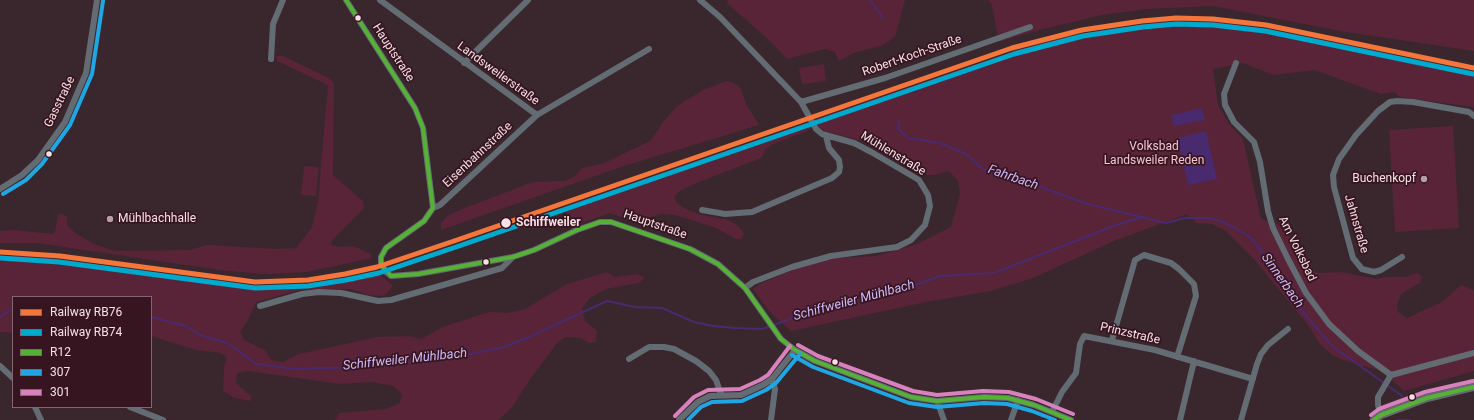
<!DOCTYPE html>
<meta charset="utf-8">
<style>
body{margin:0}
#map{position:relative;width:1474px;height:420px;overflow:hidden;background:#39272d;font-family:Roboto,sans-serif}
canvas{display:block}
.legend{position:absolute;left:12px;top:296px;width:140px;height:112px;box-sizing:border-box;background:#361520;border:1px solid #83666f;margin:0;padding:5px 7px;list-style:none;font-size:12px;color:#f7e0e6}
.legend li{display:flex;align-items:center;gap:8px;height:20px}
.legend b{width:20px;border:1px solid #83666f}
</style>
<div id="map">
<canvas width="1474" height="420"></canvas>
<ul class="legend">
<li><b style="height:5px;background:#f5763a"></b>Railway RB76</li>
<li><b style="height:5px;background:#00a9ce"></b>Railway RB74</li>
<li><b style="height:5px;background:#55b235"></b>R12</li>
<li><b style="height:5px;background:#20a6e3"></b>307</li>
<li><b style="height:5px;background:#d782bc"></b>301</li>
</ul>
</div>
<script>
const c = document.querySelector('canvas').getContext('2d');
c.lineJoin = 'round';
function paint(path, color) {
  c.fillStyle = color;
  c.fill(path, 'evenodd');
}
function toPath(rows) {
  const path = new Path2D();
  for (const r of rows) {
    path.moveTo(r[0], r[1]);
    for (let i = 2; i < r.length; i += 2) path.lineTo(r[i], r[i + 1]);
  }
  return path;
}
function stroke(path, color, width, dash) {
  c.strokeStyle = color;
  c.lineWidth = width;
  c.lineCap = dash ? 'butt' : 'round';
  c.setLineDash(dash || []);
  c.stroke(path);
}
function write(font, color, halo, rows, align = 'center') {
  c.font = font + ' Roboto,sans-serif';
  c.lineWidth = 3.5;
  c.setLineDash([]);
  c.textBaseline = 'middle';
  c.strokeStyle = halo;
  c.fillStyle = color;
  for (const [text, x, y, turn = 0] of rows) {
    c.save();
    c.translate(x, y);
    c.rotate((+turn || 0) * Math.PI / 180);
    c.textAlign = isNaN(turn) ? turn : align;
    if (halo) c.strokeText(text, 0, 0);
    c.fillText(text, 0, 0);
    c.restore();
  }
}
paint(toPath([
 [728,0,905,0,895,37,883,45,854,53,838,61,835,52,825,49,787,59,770,41,727,3],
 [988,0,1474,0,1474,51,1340,31,1213,6,1147,9,1102,15,1035,31,999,42,992,5],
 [1213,20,1339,43,1474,74,1474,107,1400,97,1394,92,1381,94,1314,70,1273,75,1243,63,1213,69,1218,105,1229,124,1243,139,1261,219,1278,224,1294,242,1306,267,1319,273,1341,272,1376,279,1387,277,1405,277,1417,273,1422,276,1420,283,1401,294,1397,304,1398,312,1407,318,1442,302,1461,285,1474,290,1474,371,1404,391,1390,378,1378,370,1346,361,1332,355,1319,343,1308,325,1253,258,1226,231,1212,224,1197,223,1187,214,1114,241,1033,278,991,291,926,302,791,331,769,311,753,289,760,284,797,268,832,258,876,256,917,244,951,227,960,194,958,181,949,171,934,175,928,175,870,143,825,131,819,127,813,120,1014,51,1068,36,1149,23],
 [276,56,283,56,329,78,334,83,333,175,363,201,364,208,332,240,331,245,340,247,354,246,370,254,372,258,307,272,263,274,220,270,37,243,0,243,0,231,15,230,53,234,55,232,58,215,63,214,67,217,67,225,75,233,94,244,114,251,191,250,206,245,278,249,296,248,312,227,318,201,328,85,277,61],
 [824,64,826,81,802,84,799,68],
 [727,81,734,83,741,89,746,104,759,125,621,167,441,230,441,223,446,217,462,209,533,182,565,181,575,176,582,168,602,164,650,141,664,121,677,106,703,90],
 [806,123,810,126,810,130,773,144,765,150,761,158,694,184,678,192,674,198,678,204,686,209,702,215,729,220,738,226,744,233,742,239,736,239,716,228,675,215,661,214,638,220,627,219,610,213,576,225,571,223,566,216,567,206],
 [1453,126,1459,228,1395,232,1389,130],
 [304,166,319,167,316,196,301,195],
 [0,256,35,256,218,282,262,286,308,284,377,272,393,286,384,296,368,295,351,289,299,290,256,302,248,320,240,332,244,340,266,351,271,360,283,362,299,354,377,337,409,336,421,339,443,327,489,312,508,313,525,309,567,284,607,272,615,277,636,274,645,277,639,283,606,289,590,298,582,309,585,321,597,331,596,342,589,343,581,338,565,337,557,343,531,378,512,407,499,420,335,420,339,413,386,409,400,403,402,394,393,386,372,382,340,384,248,371,237,373,236,383,251,396,251,401,235,398,223,391,224,367,227,358,221,353,196,350,151,336,151,297,13,297,13,333,0,332]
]), '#592437');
paint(toPath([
 [1202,108,1205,120,1174,126,1171,115],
 [1206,131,1217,179,1188,185,1177,138]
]), '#492a6e');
stroke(toPath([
 [870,0,883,18],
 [899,121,898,129,908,138,940,143,966,154,983,169,1015,178,1088,204,1166,223,1184,218,1207,218,1218,220,1232,226,1251,238,1272,264,1292,299,1331,345,1402,396],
 [0,317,13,308],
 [151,317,186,326,200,335,228,343,256,364,295,369,358,367,450,358,504,347,531,336,607,301,635,307,662,308,694,322,713,326,735,328,762,329,770,326],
 [774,325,805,313,867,295,911,287,940,276,994,273,1116,225,1143,217],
 [1397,420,1410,420]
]), '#492a6e', 2);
stroke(toPath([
 [346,0,415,108,423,128,433,208,424,221,386,248,381,257,381,264,386,272,391,276,418,274,513,257,534,250,577,230,600,222,611,222,690,249,718,264,745,288,781,339,795,350,815,361,911,397,937,401,984,397,1008,398,1034,405,1071,420],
 [380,0,537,115],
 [700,0,720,17,801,102,816,129,822,134,854,143,873,153,919,180,928,195,930,206,925,225,911,240,897,247,831,256,792,267,753,282,745,288],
 [271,59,273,24,283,0],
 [464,63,528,0],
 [1236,63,1224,94,1225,105,1234,122,1254,142,1260,162,1268,211,1273,228,1288,259,1306,293,1329,324,1358,351,1391,375],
 [801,102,885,78,1030,27],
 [0,189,22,175,38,160,65,122,86,73,97,0],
 [433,208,440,205,537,115,649,49],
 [702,210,725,214,752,212,832,178,839,172,840,167,839,160,829,148,826,136],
 [1402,257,1381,270,1374,272,1362,269,1353,258,1334,187,1333,175,1339,159,1356,135,1378,111,1390,102,1397,101,1413,102,1469,112,1474,116],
 [260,306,302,294,319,292,341,293,378,301,391,300,502,268,513,257],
 [1112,340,1135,260,1144,255,1171,263,1179,269,1194,284,1196,296,1177,357],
 [629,359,649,347,664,347,674,349,696,361,709,371,716,380,721,394],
 [0,366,13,378],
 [937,401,944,420],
 [35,407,41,420],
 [130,407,163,420],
 [1052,412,1062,392,1076,373,1080,344,1084,336,1155,350,1253,379],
 [1381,415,1378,405,1378,397,1391,375,1474,353],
 [679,420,698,402,710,396,741,395,763,385,772,379,795,350],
 [771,420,775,389,772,379],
 [1011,420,1018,400],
 [1180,420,1194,361],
 [1241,420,1257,364,1261,354,1268,345,1288,329]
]), '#636b73', 6);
stroke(toPath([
 [1374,420,1381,415,1427,398,1474,387]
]), '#676a74', 8);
stroke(toPath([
 [346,0,415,108,423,128,433,208,424,221,386,248,381,257,381,264,391,276,418,274,513,257,534,250,577,230,600,222,611,222,690,249,718,264,745,288,781,339,795,350,815,361,911,397,937,401,984,397,1008,398,1034,405,1071,420],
 [1374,420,1381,415,1427,398,1474,387]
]), '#55b235', 4);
stroke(toPath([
 [3,194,26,180,42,164,70,125,92,74,103,1],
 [792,355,813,367,909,403,937,407,984,403,1007,404,1032,411,1055,420],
 [688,420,701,407,712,402,742,401,766,390,776,383,800,354]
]), '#20a6e3', 4);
stroke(toPath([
 [798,345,818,356,913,391,937,395,983,391,1009,392,1036,399,1073,414],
 [1371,415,1379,409,1425,392,1473,381],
 [675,416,694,397,708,390,740,389,760,380,768,375,790,346]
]), '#d782bc', 4);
stroke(toPath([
 [0,252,60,256,255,282,308,280,345,274,377,267,457,240,1012,48,1082,30,1142,21,1176,18,1213,19,1266,25,1474,68]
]), '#f5763a', 5);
stroke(toPath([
 [0,258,59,262,255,288,308,286,346,280,379,273,459,246,1014,54,1083,36,1143,27,1176,24,1213,25,1265,31,1473,74]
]), '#00a9ce', 5);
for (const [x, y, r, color] of [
 [358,18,3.5,"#f7e0e6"],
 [49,154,3.5,"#f7e0e6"],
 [1424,179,4,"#b49fa5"],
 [110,219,4,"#b49fa5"],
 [506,223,5.5,"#f7e0e6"],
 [486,262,3.5,"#f7e0e6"],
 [835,362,3.5,"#f7e0e6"],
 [1412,397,3.5,"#f7e0e6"]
]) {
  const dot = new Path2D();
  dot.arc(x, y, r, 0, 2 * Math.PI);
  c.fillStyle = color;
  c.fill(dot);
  stroke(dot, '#361520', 1.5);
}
write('12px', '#f7e0e6', '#361520', [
 ["Hauptstraße",393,53,57],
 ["Robert-Koch-Straße",912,56,-19],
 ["Landsweilerstraße",498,74,36],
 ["Gasstraße",60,102,-64],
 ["Mühlenstraße",893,154,31],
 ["Eisenbahnstraße",478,155,-43],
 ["Jahnstraße",1356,224,74],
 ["Hauptstraße",655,225,19],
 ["Am Volksbad",1297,249,64],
 ["Prinzstraße",1130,334,13]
]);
write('12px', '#f6c3d0', '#361520', [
 ["Volksbad",1154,147],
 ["Landsweiler Reden",1154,161]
]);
write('12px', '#f7e0e6', '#361520', [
 ["Buchenkopf",1416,179],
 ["Mühlbachhalle",118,219,"left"]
], 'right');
write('bold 12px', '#f7e0e6', '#361520', [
 ["Schiffweiler",516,223]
], 'left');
write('italic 13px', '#cfb8f8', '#361520', [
 ["Fahrbach",1013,178,19],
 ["Sinnerbach",1282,281,55],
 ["Schiffweiler Mühlbach",854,301,-15],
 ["Schiffweiler Mühlbach",405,360,-6]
]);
</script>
